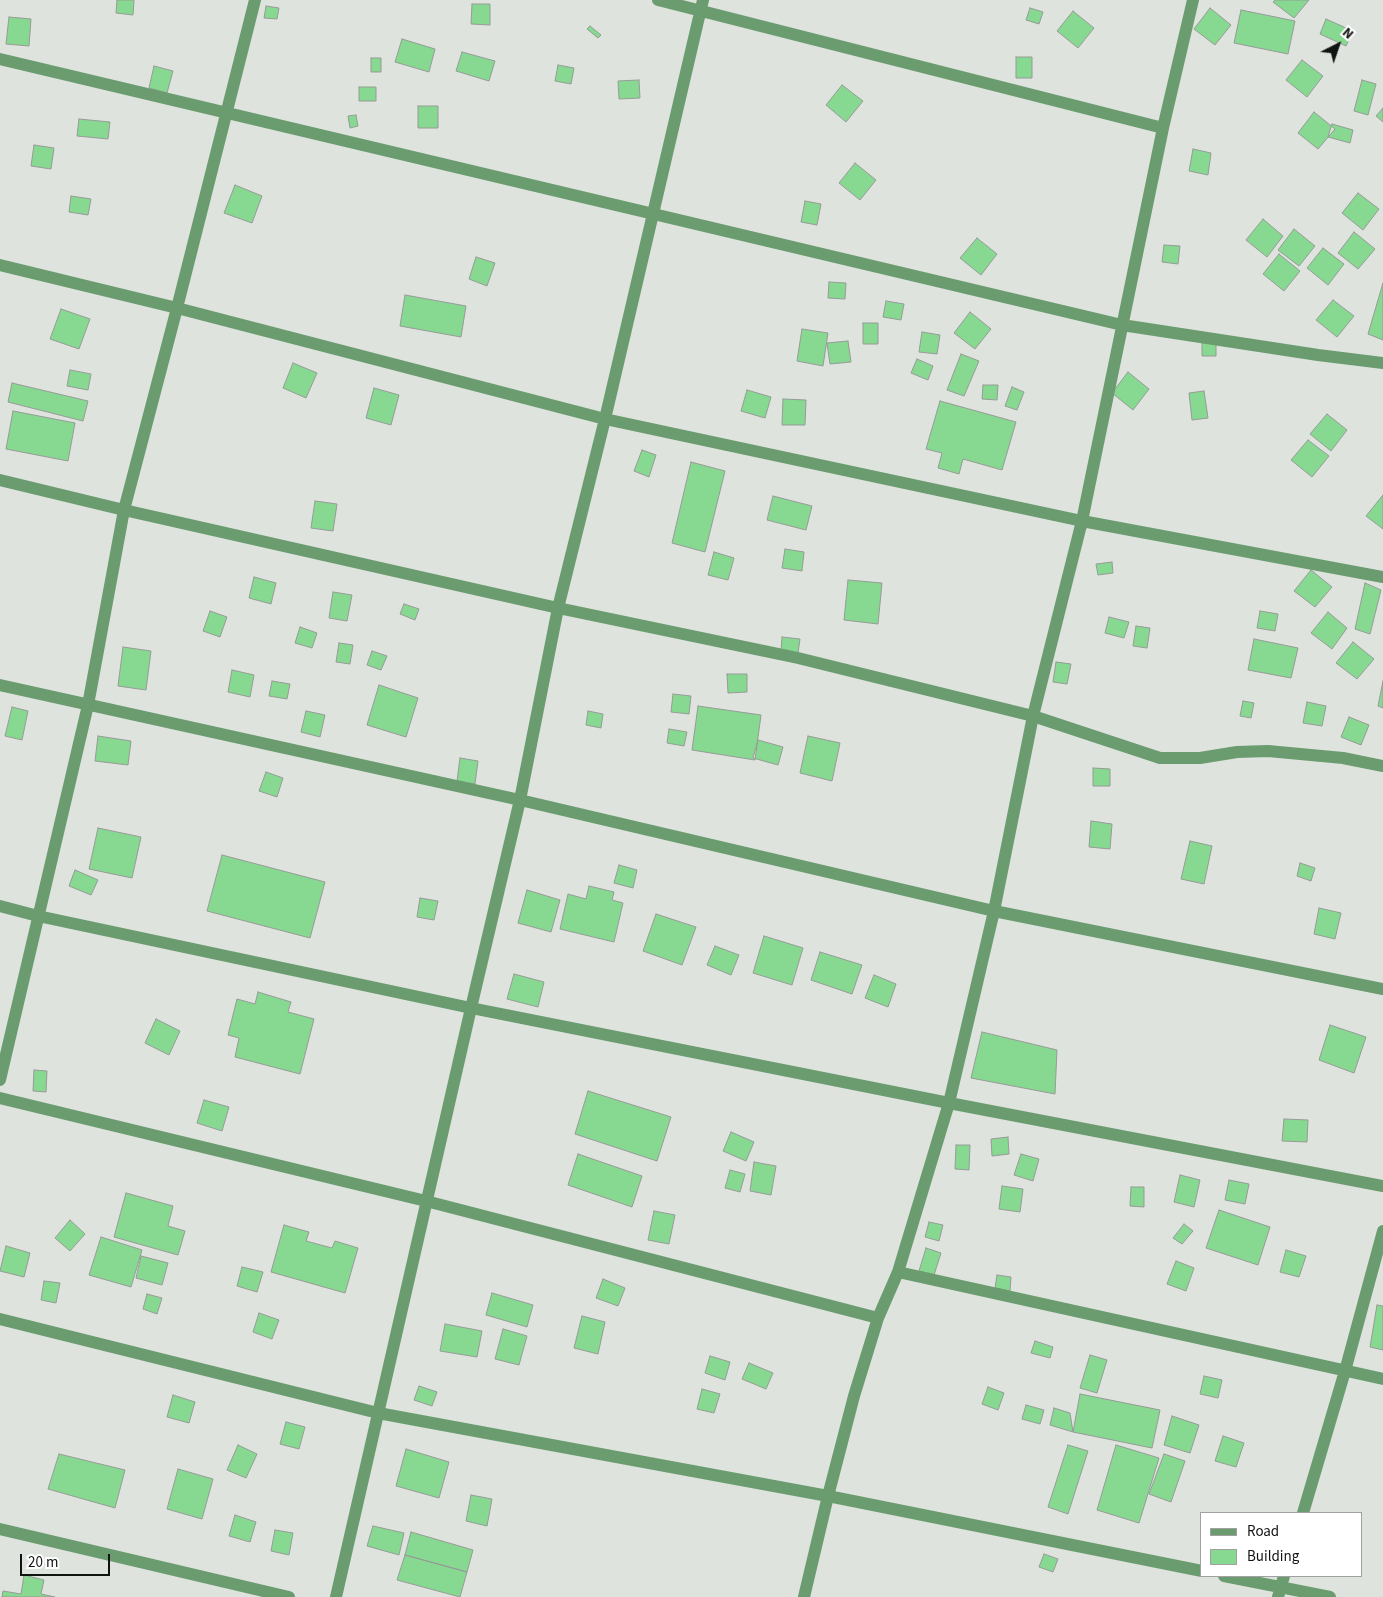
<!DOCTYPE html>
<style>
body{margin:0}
#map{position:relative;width:1383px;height:1597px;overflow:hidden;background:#dee3de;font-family:"Source Sans 3",sans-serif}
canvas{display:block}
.legend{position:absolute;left:1200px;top:1512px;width:162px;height:65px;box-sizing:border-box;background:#fff;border:1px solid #a0a1a0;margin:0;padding:6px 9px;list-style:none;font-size:15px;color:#111311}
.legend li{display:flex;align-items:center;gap:10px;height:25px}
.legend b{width:25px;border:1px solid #a0a1a0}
.north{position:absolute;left:1313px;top:20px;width:50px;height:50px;-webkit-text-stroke:4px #fff;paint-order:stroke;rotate:41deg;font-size:14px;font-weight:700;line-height:20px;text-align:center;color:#111311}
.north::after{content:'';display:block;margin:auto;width:18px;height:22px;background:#111311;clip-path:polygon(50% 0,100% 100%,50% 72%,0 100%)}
.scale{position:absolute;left:20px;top:1554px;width:90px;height:22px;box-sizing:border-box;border:2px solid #111311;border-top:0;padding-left:6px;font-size:15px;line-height:18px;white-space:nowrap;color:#111311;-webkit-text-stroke:4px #fff;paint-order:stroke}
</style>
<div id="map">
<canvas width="1383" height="1597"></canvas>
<ul class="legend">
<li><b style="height:6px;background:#6b9c6f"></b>Road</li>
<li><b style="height:14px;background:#87d890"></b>Building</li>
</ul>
<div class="north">N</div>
<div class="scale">20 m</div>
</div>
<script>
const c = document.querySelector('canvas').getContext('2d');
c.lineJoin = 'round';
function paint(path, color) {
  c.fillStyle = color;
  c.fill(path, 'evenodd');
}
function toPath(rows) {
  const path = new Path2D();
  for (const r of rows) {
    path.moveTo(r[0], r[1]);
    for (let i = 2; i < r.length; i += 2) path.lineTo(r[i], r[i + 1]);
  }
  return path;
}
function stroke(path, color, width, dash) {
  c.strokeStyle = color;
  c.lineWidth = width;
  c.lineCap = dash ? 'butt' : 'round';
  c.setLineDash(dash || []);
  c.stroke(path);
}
const building = toPath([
 [117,0,134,0,133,15,116,13,117,0],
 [1275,0,1309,0,1294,18,1273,2,1275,0],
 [472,4,490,4,490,25,471,24,472,4],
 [266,6,279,8,277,19,264,18,266,6],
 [1030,8,1043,12,1039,24,1026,20,1030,8],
 [1210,8,1231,25,1215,45,1194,29,1210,8],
 [1241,10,1295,21,1288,54,1234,43,1241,10],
 [1073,11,1094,28,1078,48,1057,31,1073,11],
 [9,17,31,19,29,46,6,44,9,17],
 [1326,19,1353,31,1346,46,1320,34,1326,19],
 [590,26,601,35,598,38,587,29,590,26],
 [402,39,435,49,429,72,395,62,402,39],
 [462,52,495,61,489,81,456,71,462,52],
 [1016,57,1032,57,1032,78,1016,78,1016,57],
 [371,58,381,58,381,72,371,72,371,58],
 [1302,60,1323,76,1307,97,1286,80,1302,60],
 [558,65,574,68,571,84,555,81,558,65],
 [154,66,173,71,167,93,149,88,154,66],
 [639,80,640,98,619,99,618,81,639,80],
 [1362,80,1376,84,1368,115,1354,111,1362,80],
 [842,85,863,101,846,122,826,105,842,85],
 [359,87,376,87,376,101,359,101,359,87],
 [418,106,438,106,438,128,418,128,418,106],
 [1383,108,1383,122,1376,116,1383,108],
 [1314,112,1335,129,1318,149,1298,133,1314,112],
 [356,115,358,126,350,128,348,116,356,115],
 [79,119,110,122,108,139,77,136,79,119],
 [1332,124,1353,130,1350,143,1328,137,1332,124],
 [34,145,54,148,51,169,31,166,34,145],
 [1193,149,1211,153,1208,175,1189,171,1193,149],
 [855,163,876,180,860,200,839,183,855,163],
 [235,185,262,196,252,223,224,213,235,185],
 [1358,193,1379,209,1363,230,1342,213,1358,193],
 [71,196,91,199,88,215,69,212,71,196],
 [805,201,821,204,817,225,801,222,805,201],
 [1263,219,1283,236,1267,257,1246,240,1263,219],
 [1294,229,1315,246,1299,266,1278,250,1294,229],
 [1354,232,1375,249,1358,269,1338,253,1354,232],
 [977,238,997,254,981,275,960,258,977,238],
 [1164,245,1180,246,1178,264,1162,262,1164,245],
 [1323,248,1344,264,1328,285,1307,268,1323,248],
 [1279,254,1300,271,1284,291,1263,274,1279,254],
 [476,257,495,263,487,286,469,279,476,257],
 [829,282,846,283,845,299,828,298,829,282],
 [1383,283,1383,340,1368,334,1383,283],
 [405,295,466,306,461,337,400,326,405,295],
 [1333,300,1354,316,1337,337,1316,320,1333,300],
 [886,301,904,304,901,320,883,317,886,301],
 [61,309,90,319,79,349,50,339,61,309],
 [970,312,991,329,975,349,954,333,970,312],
 [863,323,878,323,878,344,863,344,863,323],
 [802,329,828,333,823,366,797,361,802,329],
 [922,332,940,335,937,354,919,352,922,332],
 [848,341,851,362,830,364,827,343,848,341],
 [1202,341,1216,341,1216,356,1202,356,1202,341],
 [961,354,979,361,964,396,947,390,961,354],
 [917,359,933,366,928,380,911,373,917,359],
 [293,363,317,373,306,398,283,388,293,363],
 [70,370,91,374,88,390,67,386,70,370],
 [1128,372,1149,389,1133,410,1112,393,1128,372],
 [12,383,88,401,83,421,8,402,12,383],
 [983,385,998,385,997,400,982,399,983,385],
 [1012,387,1024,392,1017,410,1005,406,1012,387],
 [374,388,399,395,391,425,366,418,374,388],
 [747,390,771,397,765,418,741,411,747,390],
 [1204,391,1208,418,1192,420,1189,393,1204,391],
 [783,399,806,400,805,425,782,425,783,399],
 [940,401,1016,422,1002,470,963,459,959,474,938,468,942,453,926,449,940,401],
 [13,411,75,423,68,461,6,449,13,411],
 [1327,414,1347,430,1331,451,1310,434,1327,414],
 [1308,440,1329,456,1312,477,1291,460,1308,440],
 [642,450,656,455,649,477,634,471,642,450],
 [691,462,725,471,705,552,672,543,691,462],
 [1383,495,1383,529,1366,516,1383,495],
 [773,496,812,506,806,530,767,520,773,496],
 [315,501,337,504,333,531,311,528,315,501],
 [785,549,804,552,802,571,782,568,785,549],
 [714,552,734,558,728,580,708,575,714,552],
 [1112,562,1113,573,1098,575,1096,564,1112,562],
 [1311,570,1332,587,1315,607,1294,591,1311,570],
 [254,577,276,583,271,604,249,598,254,577],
 [848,580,882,583,878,624,844,620,848,580],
 [1365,583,1381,590,1370,634,1355,629,1365,583],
 [333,592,352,595,347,621,329,618,333,592],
 [404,604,419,609,415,620,400,614,404,604],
 [210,611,227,617,220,637,203,631,210,611],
 [1260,611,1278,614,1275,631,1257,628,1260,611],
 [1328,612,1347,628,1332,649,1311,633,1328,612],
 [1109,617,1129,622,1124,638,1105,633,1109,617],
 [1136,626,1150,628,1147,648,1133,646,1136,626],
 [300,627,317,633,312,648,295,643,300,627],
 [782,637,800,639,798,653,781,651,782,637],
 [1254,639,1298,648,1291,678,1248,670,1254,639],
 [1353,642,1374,659,1357,679,1336,663,1353,642],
 [339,643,353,645,350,664,336,662,339,643],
 [123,647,151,651,146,690,118,686,123,647],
 [372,651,387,656,381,670,367,665,372,651],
 [1056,662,1071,664,1067,684,1053,682,1056,662],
 [232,670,254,675,250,697,228,692,232,670],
 [727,674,747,674,747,692,728,693,727,674],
 [272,681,290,684,287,699,269,696,272,681],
 [1383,681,1383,708,1378,706,1383,681],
 [379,685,418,698,406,737,367,725,379,685],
 [673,694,691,696,689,714,671,712,673,694],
 [1243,701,1254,703,1251,718,1240,716,1243,701],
 [1307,702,1326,706,1322,726,1303,723,1307,702],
 [698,706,761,715,755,760,692,750,698,706],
 [12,707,28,711,22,740,5,736,12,707],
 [306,711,325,715,320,737,301,732,306,711],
 [588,711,603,714,601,728,586,725,588,711],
 [1349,717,1369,725,1361,745,1341,737,1349,717],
 [669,729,687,732,684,746,667,743,669,729],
 [98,736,131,741,128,765,95,761,98,736],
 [808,736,840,743,832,781,800,773,808,736],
 [758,740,783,747,778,765,753,758,758,740],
 [460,758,478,761,475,784,457,781,460,758],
 [1093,768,1110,769,1110,786,1093,786,1093,768],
 [266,772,283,778,277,797,259,791,266,772],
 [1091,821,1112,824,1110,849,1089,847,1091,821],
 [98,828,141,837,132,878,89,869,98,828],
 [1190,841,1212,846,1204,884,1181,879,1190,841],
 [222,855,325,882,310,938,207,911,222,855],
 [1300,863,1315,868,1311,881,1297,876,1300,863],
 [619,865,637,870,633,888,614,883,619,865],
 [75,870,98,880,91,895,69,886,75,870],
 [589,886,614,892,612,900,623,903,614,942,560,929,568,894,586,899,589,886],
 [527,890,560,900,551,932,518,923,527,890],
 [420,898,438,901,434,920,417,917,420,898],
 [1319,908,1341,913,1335,939,1314,934,1319,908],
 [656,914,696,927,682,965,643,951,656,914],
 [764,936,803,948,792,985,753,973,764,936],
 [715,946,739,955,731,975,707,965,715,946],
 [820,952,862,965,852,994,811,980,820,952],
 [514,974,544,982,538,1007,507,999,514,974],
 [874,975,896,984,888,1007,865,998,874,975],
 [258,992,291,1002,288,1012,314,1019,300,1074,235,1057,239,1038,228,1035,237,999,255,1004,258,992],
 [156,1019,180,1031,169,1055,145,1043,156,1019],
 [1330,1025,1366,1037,1354,1073,1319,1060,1330,1025],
 [982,1032,1057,1050,1055,1094,971,1078,982,1032],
 [34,1070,47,1071,46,1092,33,1091,34,1070],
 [588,1091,671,1117,657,1161,575,1134,588,1091],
 [204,1100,229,1107,222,1131,197,1123,204,1100],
 [1284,1119,1308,1120,1307,1142,1282,1141,1284,1119],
 [731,1132,754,1142,746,1161,723,1151,731,1132],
 [1008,1137,1009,1154,992,1156,991,1139,1008,1137],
 [956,1145,970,1145,969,1170,955,1169,956,1145],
 [578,1154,642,1176,632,1207,568,1185,578,1154],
 [1021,1154,1039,1159,1033,1181,1014,1175,1021,1154],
 [754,1162,776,1166,771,1195,750,1191,754,1162],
 [730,1170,745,1174,740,1192,725,1188,730,1170],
 [1180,1175,1200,1180,1194,1207,1174,1202,1180,1175],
 [1229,1180,1249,1184,1245,1204,1225,1200,1229,1180],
 [1002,1186,1023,1189,1020,1212,999,1209,1002,1186],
 [1131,1187,1144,1187,1144,1207,1130,1206,1131,1187],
 [126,1193,173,1206,168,1226,185,1231,178,1255,114,1237,126,1193],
 [1219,1210,1270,1227,1258,1265,1206,1248,1219,1210],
 [654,1211,675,1215,669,1244,648,1240,654,1211],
 [70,1220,85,1234,70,1251,55,1238,70,1220],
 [929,1222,943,1225,939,1241,925,1237,929,1222],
 [1184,1224,1193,1231,1182,1244,1173,1238,1184,1224],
 [284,1225,309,1232,306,1241,332,1248,335,1241,358,1248,345,1293,271,1272,284,1225],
 [101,1237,142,1250,131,1287,89,1275,101,1237],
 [6,1246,30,1253,24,1277,0,1271,6,1246],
 [926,1248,941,1253,934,1275,919,1271,926,1248],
 [1286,1250,1306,1256,1299,1277,1280,1272,1286,1250],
 [141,1256,168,1263,162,1285,136,1278,141,1256],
 [1176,1261,1194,1268,1186,1291,1167,1284,1176,1261],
 [242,1267,263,1272,257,1292,237,1286,242,1267],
 [997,1275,1011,1277,1010,1291,995,1288,997,1275],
 [603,1279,625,1288,618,1306,596,1298,603,1279],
 [44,1281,60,1283,56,1303,41,1300,44,1281],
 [492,1293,533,1305,527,1327,486,1315,492,1293],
 [147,1294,162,1298,157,1314,143,1309,147,1294],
 [1377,1305,1383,1306,1383,1350,1370,1347,1377,1305],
 [259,1313,279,1320,272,1339,253,1332,259,1313],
 [582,1316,605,1322,598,1354,574,1348,582,1316],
 [445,1324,482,1331,477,1357,440,1351,445,1324],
 [503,1329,527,1336,519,1365,495,1359,503,1329],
 [1035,1341,1053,1347,1050,1358,1031,1353,1035,1341],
 [1090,1355,1107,1360,1097,1393,1080,1388,1090,1355],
 [710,1356,730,1362,725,1380,705,1373,710,1356],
 [749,1363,773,1373,766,1389,742,1379,749,1363],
 [1204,1376,1222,1380,1218,1398,1200,1394,1204,1376],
 [419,1386,437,1392,432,1406,414,1400,419,1386],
 [988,1387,1004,1393,998,1410,982,1404,988,1387],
 [702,1389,720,1394,714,1413,697,1409,702,1389],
 [1080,1394,1160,1410,1152,1448,1073,1432,1080,1394],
 [173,1395,195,1402,189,1423,167,1417,173,1395],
 [1026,1405,1044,1410,1040,1424,1022,1419,1026,1405],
 [1054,1408,1070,1413,1073,1432,1050,1425,1054,1408],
 [1172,1416,1199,1425,1190,1453,1164,1445,1172,1416],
 [286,1422,305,1427,299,1449,280,1444,286,1422],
 [1223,1436,1244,1443,1236,1467,1215,1461,1223,1436],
 [238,1445,257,1454,246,1478,227,1470,238,1445],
 [1068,1445,1088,1451,1068,1514,1048,1507,1068,1445],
 [1116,1445,1159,1458,1139,1523,1097,1510,1116,1445],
 [406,1449,449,1462,439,1498,396,1486,406,1449],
 [59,1454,125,1470,115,1508,48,1489,59,1454],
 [1164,1454,1185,1461,1171,1502,1149,1494,1164,1454],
 [178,1469,213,1479,202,1519,167,1509,178,1469],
 [471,1495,492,1499,487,1526,466,1521,471,1495],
 [235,1515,256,1522,250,1542,229,1536,235,1515],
 [373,1526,404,1533,399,1555,367,1546,373,1526],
 [275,1530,293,1533,289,1555,271,1551,275,1530],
 [411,1532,473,1550,467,1572,405,1555,411,1532],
 [1044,1554,1058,1559,1053,1572,1039,1567,1044,1554],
 [405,1555,467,1572,460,1597,397,1580,405,1555],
 [24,1575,44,1580,41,1594,55,1597,2,1597,3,1591,21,1594,24,1575]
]);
paint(building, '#87d890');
stroke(building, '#969b97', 1);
stroke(toPath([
 [658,0,1163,128],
 [0,59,1122,325,1318,355,1383,363],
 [0,265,177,308,605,419,1082,521,1383,577],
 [0,480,124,510,558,608,798,658,1033,716,1160,758,1200,758,1237,752,1268,751,1343,758,1383,766],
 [0,685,520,800,994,911,1383,989],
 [0,906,38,916,471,1008,949,1103,1383,1186],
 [0,1080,88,705,124,510,177,308,255,0],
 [0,1098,426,1201,878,1318],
 [898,1272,1383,1379],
 [0,1319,378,1413,828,1496,1202,1571],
 [1303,1513,1345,1371,1383,1231],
 [0,1529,289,1597],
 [1224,1576,1330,1597],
 [336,1597,471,1008,520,800,558,608,605,419,703,0],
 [804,1597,828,1496,854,1396,878,1318,898,1272,949,1103,994,911,1033,716,1082,521,1163,128,1193,0],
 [1278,1597,1284,1576]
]), '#6b9c6f', 12);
</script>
